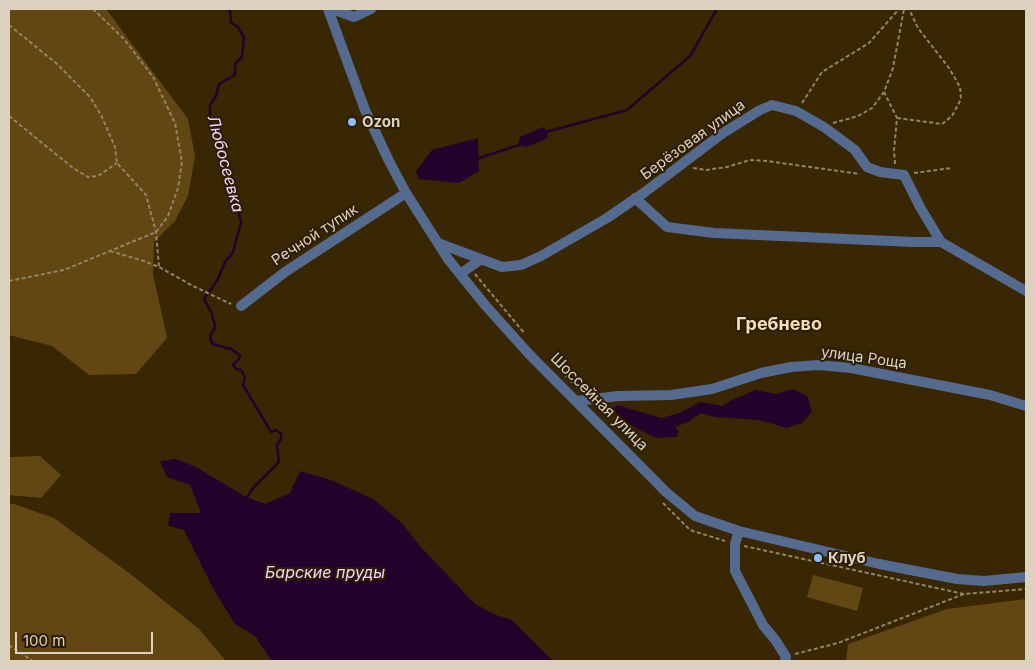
<!DOCTYPE html>
<meta charset="utf-8">
<style>
body{margin:0}
#map{position:relative;width:1035px;height:670px;overflow:hidden;background:#392602;font-family:Inter,sans-serif}
canvas{display:block}
.frame{position:absolute;inset:0;border:10px solid #ddd2bf;pointer-events:none}
.scale{position:absolute;left:15px;top:632px;width:138px;height:22px;box-sizing:border-box;border:2px solid #ddd2bf;border-top:0;padding-left:6px;font-size:15px;line-height:18px;white-space:nowrap;color:#ddd2bf;-webkit-text-stroke:4px #2c1e04;paint-order:stroke}
</style>
<div id="map">
<canvas width="1035" height="670"></canvas>
<div class="frame"></div>
<div class="scale">100 m</div>
</div>
<script>
const c = document.querySelector('canvas').getContext('2d');
c.lineJoin = 'round';
function paint(path, color) {
  c.fillStyle = color;
  c.fill(path, 'evenodd');
}
function toPath(rows) {
  const path = new Path2D();
  for (const r of rows) {
    path.moveTo(r[0], r[1]);
    for (let i = 2; i < r.length; i += 2) path.lineTo(r[i], r[i + 1]);
  }
  return path;
}
function stroke(path, color, width, dash) {
  c.strokeStyle = color;
  c.lineWidth = width;
  c.lineCap = dash ? 'butt' : 'round';
  c.setLineDash(dash || []);
  c.stroke(path);
}
function write(font, color, halo, rows, align = 'center') {
  c.font = font + ' Inter,sans-serif';
  c.lineWidth = 4;
  c.setLineDash([]);
  c.textBaseline = 'middle';
  c.strokeStyle = halo;
  c.fillStyle = color;
  for (const [text, x, y, turn = 0] of rows) {
    c.save();
    c.translate(x, y);
    c.rotate((+turn || 0) * Math.PI / 180);
    c.textAlign = isNaN(turn) ? turn : align;
    if (halo) c.strokeText(text, 0, 0);
    c.fillText(text, 0, 0);
    c.restore();
  }
}
paint(toPath([
 [9,9,106,9,188,119,195,156,188,196,175,221,154,242,153,274,167,338,136,374,89,375,52,346,9,335],
 [40,456,61,475,41,498,9,495,9,457],
 [9,504,14,504,54,518,133,576,199,629,226,661,9,661],
 [813,575,863,588,857,611,807,597],
 [1026,599,1026,661,846,661,848,644,947,609]
]), '#624712');
paint(toPath([
 [543,127,547,131,548,138,526,147,518,145,520,137],
 [478,138,479,171,459,183,419,179,416,171,432,150],
 [793,389,807,396,812,412,802,423,787,428,759,420,715,417,701,413,688,422,675,427,679,432,676,437,657,438,635,428,612,410,617,405,661,418,680,413,700,402,722,406,734,399,756,390,776,394],
 [176,459,196,467,246,497,265,504,290,493,300,471,331,480,373,499,402,523,419,545,475,604,496,615,512,620,553,661,272,661,255,636,235,624,214,590,184,530,168,526,170,513,201,513,190,485,167,477,160,461]
]), '#24022b');
stroke(toPath([
 [209,9,210,9],
 [228,9,230,11,231,23,238,27,244,37,242,57,235,64,235,75,219,84,216,96,210,105,210,116,213,131,220,148,230,180,241,222,233,252,225,262,218,279,204,299,211,312,215,325,214,330,210,335,212,344,231,349,240,355,239,359,233,365,236,369,241,370,245,377,243,385,271,432,276,430,281,434,281,439,277,445,279,462,254,487,245,500],
 [546,132,627,110,690,56,717,9],
 [479,158,519,145]
]), '#24022b', 2.5);
stroke(toPath([
 [9,25,57,64,90,97,101,115,115,147,117,163,146,195,156,232,159,267],
 [802,103,822,72,869,43,899,9],
 [9,116,73,168,88,177,98,176,117,163],
 [897,118,942,124,952,116,961,99,960,87,949,68,918,28,909,9],
 [833,123,858,116,872,108,884,92],
 [895,164,894,150,897,118,884,92,893,68,904,9],
 [693,168,706,170,727,167,750,160,767,161,860,174],
 [914,173,952,168],
 [110,251,144,261,159,267,193,286,231,304],
 [475,274,525,334],
 [9,281,64,270,156,232,168,216,178,188,182,162,175,123,153,77,124,39,93,9],
 [561,371,581,391],
 [663,503,690,530,725,541],
 [744,546,964,594,1026,589],
 [9,647,10,646,33,661],
 [795,654,838,643,964,594]
]), '#928469', 2, [4, 2.5]);
stroke(toPath([
 [328,9,365,110,389,161,406,193,448,259,485,305,529,354,666,492,695,516,739,531,879,564,957,579,984,581,1026,577],
 [332,9,354,17,371,9],
 [635,198,667,227,714,233,913,242,941,242,1026,291],
 [438,243,502,267,521,265,541,256,607,218,645,192,723,133,760,110,772,105,796,111,824,127,855,150,867,167,880,172,904,175,920,207,941,242],
 [460,274,480,260],
 [241,306,285,272,406,193],
 [577,401,618,396,671,395,712,389,761,373,791,367,818,365,851,368,990,395,1026,406],
 [739,531,735,544,735,571,763,625,776,641,786,657,785,661]
]), '#546b8f', 10);
for (const [x, y, r, color] of [
 [352,122,5,"#8eb9fd"],
 [818,558,5,"#8eb9fd"]
]) {
  const dot = new Path2D();
  dot.arc(x, y, r, 0, 2 * Math.PI);
  c.fillStyle = color;
  c.fill(dot);
  stroke(dot, '#2c1e04', 2);
}
write('bold 15px', '#ddd2bf', '#2c1e04', [
 ["Ozon",362,122],
 ["Клуб",828,558]
], 'left');
write('15px', '#ddd2bf', '#2c1e04', [
 ["Берёзовая улица",693,140,-36],
 ["Речной тупик",315,235,-33],
 ["улица Роща",864,358,8],
 ["Шоссейная улица",599,402,45]
]);
write('italic 16px', '#f6d3fe', '#2c1e04', [
 ["Любосеевка",225,164,75],
 ["Барские пруды",325,573]
]);
write('bold 18px', '#f6deb8', '#2c1e04', [
 ["Гребнево",779,325]
]);
</script>
